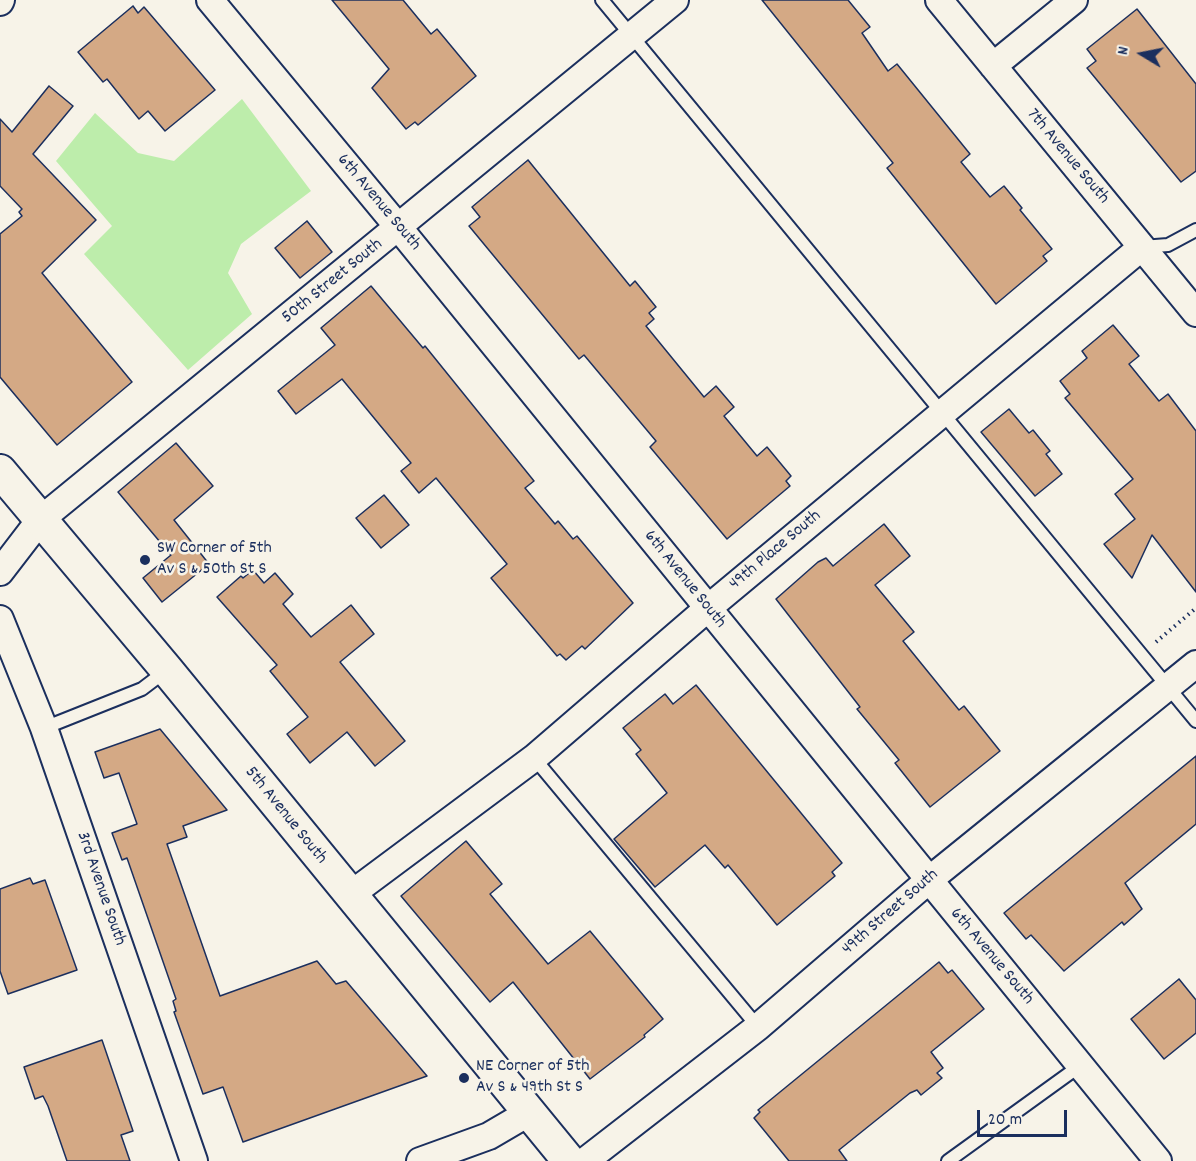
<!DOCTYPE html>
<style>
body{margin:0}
#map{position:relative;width:1196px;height:1161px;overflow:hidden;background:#f7f3e8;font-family:Dekko,sans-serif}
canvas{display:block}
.north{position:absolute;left:1112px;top:24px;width:60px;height:60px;-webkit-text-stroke:4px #f7f3e8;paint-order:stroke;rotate:280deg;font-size:16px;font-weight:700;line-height:24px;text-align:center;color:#1b2f5e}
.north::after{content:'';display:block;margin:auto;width:21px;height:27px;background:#1b2f5e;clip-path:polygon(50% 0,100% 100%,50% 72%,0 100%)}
.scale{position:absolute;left:977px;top:1110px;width:90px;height:27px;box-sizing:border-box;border:3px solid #1b2f5e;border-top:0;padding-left:8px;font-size:18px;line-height:21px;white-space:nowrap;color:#1b2f5e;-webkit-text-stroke:4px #f7f3e8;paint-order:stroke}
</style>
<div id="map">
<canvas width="1196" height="1161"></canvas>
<div class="north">N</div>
<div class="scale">20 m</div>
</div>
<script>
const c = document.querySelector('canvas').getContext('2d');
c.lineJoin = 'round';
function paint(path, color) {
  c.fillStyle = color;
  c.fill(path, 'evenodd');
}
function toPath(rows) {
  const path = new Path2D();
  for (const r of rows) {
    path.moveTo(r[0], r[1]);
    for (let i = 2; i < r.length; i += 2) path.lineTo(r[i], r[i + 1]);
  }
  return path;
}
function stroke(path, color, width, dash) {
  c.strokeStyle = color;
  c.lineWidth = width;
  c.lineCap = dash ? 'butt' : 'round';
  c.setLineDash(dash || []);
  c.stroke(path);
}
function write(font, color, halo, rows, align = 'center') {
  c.font = font + ' Dekko,sans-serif';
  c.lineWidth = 5;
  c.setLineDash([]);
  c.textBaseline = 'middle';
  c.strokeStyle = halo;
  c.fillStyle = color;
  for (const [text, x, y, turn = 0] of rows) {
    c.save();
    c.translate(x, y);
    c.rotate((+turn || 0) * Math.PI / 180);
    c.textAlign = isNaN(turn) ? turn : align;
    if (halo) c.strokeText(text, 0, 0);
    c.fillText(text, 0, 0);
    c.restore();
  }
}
paint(toPath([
 [242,99,311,191,241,244,228,273,252,314,188,370,84,254,112,226,56,161,95,113,138,153,174,161]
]), '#bdedab');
const building = toPath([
 [332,0,403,0,431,34,437,29,476,76,418,125,415,122,406,129,372,88,389,69,332,0],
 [762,0,848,0,870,27,862,33,888,71,897,64,970,154,961,162,990,197,1004,186,1022,208,1020,210,1052,249,1043,256,1047,261,996,304,887,168,893,163,762,0],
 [133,6,138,13,144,7,215,90,165,131,148,111,139,119,107,79,103,82,78,52,133,6],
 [1137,9,1196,84,1196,171,1181,182,1087,68,1096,61,1087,49,1137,9],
 [49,86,73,106,33,154,96,220,42,273,132,382,57,445,0,377,0,234,22,216,19,212,22,209,0,186,0,119,12,132,49,86],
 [528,160,630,286,635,281,656,307,649,313,654,319,646,326,704,397,716,386,734,407,724,416,757,456,767,447,791,476,786,481,790,486,727,539,650,447,656,441,584,355,579,359,469,226,480,217,472,207,528,160],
 [307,221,332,252,300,278,275,248,307,221],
 [371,286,423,348,425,346,534,481,525,488,555,524,558,521,573,539,577,536,633,603,585,649,582,646,566,660,560,654,557,656,491,578,507,564,436,478,419,493,401,471,411,463,342,379,296,414,278,391,335,345,321,328,371,286],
 [1113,325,1139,356,1129,364,1159,401,1168,394,1196,431,1196,592,1152,535,1132,578,1104,544,1135,519,1115,494,1133,479,1065,398,1070,394,1060,381,1087,358,1082,351,1113,325],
 [1009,409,1029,433,1033,430,1050,451,1046,454,1062,474,1035,496,981,432,1009,409],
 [176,443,213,486,174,520,209,564,162,602,143,578,171,555,118,492,176,443],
 [384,495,409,525,381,548,356,518,384,495],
 [884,524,910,556,875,585,914,632,903,641,959,710,964,706,1000,751,930,807,895,763,899,760,857,709,860,707,776,599,818,562,826,558,833,566,884,524],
 [253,570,264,583,275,573,293,594,283,604,311,637,351,605,374,634,340,662,405,741,375,766,347,732,310,763,287,734,308,717,270,671,277,665,217,597,241,576,243,578,253,570],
 [696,685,842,863,832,872,835,876,777,925,728,865,725,868,705,845,655,887,614,839,667,793,636,754,641,750,623,728,665,694,673,704,696,685],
 [160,729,227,810,183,826,187,837,167,844,220,996,317,961,336,984,346,981,427,1076,243,1142,223,1087,203,1094,174,1012,176,1011,173,1001,176,999,127,858,122,860,112,833,137,824,119,773,104,778,95,752,160,729],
 [1196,756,1196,824,1125,883,1142,909,1124,925,1122,922,1064,971,1031,935,1026,939,1004,913,1196,756],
 [466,841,502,884,490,894,548,964,590,931,663,1019,644,1035,645,1037,590,1079,513,982,490,1002,401,896,466,841],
 [30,878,33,884,45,880,77,970,8,994,0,971,0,889,30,878],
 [939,962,948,973,952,970,984,1009,931,1052,943,1068,937,1073,942,1078,921,1095,917,1090,910,1093,839,1150,847,1161,789,1161,754,1118,760,1112,758,1110,939,962],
 [1179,979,1196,1000,1196,1033,1164,1059,1131,1019,1179,979],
 [102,1040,133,1131,121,1135,130,1161,67,1161,48,1106,43,1096,35,1099,24,1067,102,1040]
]);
paint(building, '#d4a985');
stroke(building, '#1b2f5e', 1.5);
const service = toPath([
 [602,0,1196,721],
 [1142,247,1168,245,1196,230],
 [44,728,142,689,167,670],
 [534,758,758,1027],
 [948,1161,1081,1065]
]);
const minor = toPath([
 [210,0,399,228,1158,1161],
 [939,0,1196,313],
 [0,2,1,0],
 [993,66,1074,0],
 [0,572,40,520,675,0],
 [0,619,44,728,194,1161],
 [350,895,534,758,707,609,1142,247],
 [420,1161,489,1136,530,1112],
 [585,1161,758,1027,929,880,1196,664]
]);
const tertiary = toPath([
 [0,471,167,670,569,1161]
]);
stroke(service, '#1b2f5e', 16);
stroke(minor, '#1b2f5e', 30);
stroke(tertiary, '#1b2f5e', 36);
stroke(toPath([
 [1156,642,1196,608]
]), '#1b2f5e', 4, [1.5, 4.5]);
stroke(service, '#f7f3e8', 12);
stroke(minor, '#f7f3e8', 26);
stroke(tertiary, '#f7f3e8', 32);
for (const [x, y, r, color] of [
 [145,560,6,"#1b2f5e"],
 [464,1078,6,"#1b2f5e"]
]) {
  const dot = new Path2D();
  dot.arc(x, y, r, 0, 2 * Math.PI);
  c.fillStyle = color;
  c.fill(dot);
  stroke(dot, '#f7f3e8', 2);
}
write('18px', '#1b2f5e', '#f7f3e8', [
 ["7th Avenue South",1067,157,50],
 ["6th Avenue South",378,203,50],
 ["50th Street South",333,282,-39],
 ["49th Place South",776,551,-40],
 ["6th Avenue South",684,580,51],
 ["5th Avenue South",285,816,51],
 ["3rd Avenue South",100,889,71],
 ["49th Street South",891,913,-41],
 ["6th Avenue South",991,957,50]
]);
write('18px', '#1b2f5e', '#f7f3e8', [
 ["SW Corner of 5th",157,550],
 ["Av S & 50th St S",157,571],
 ["NE Corner of 5th",476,1068],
 ["Av S & 49th St S",476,1089]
], 'left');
</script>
